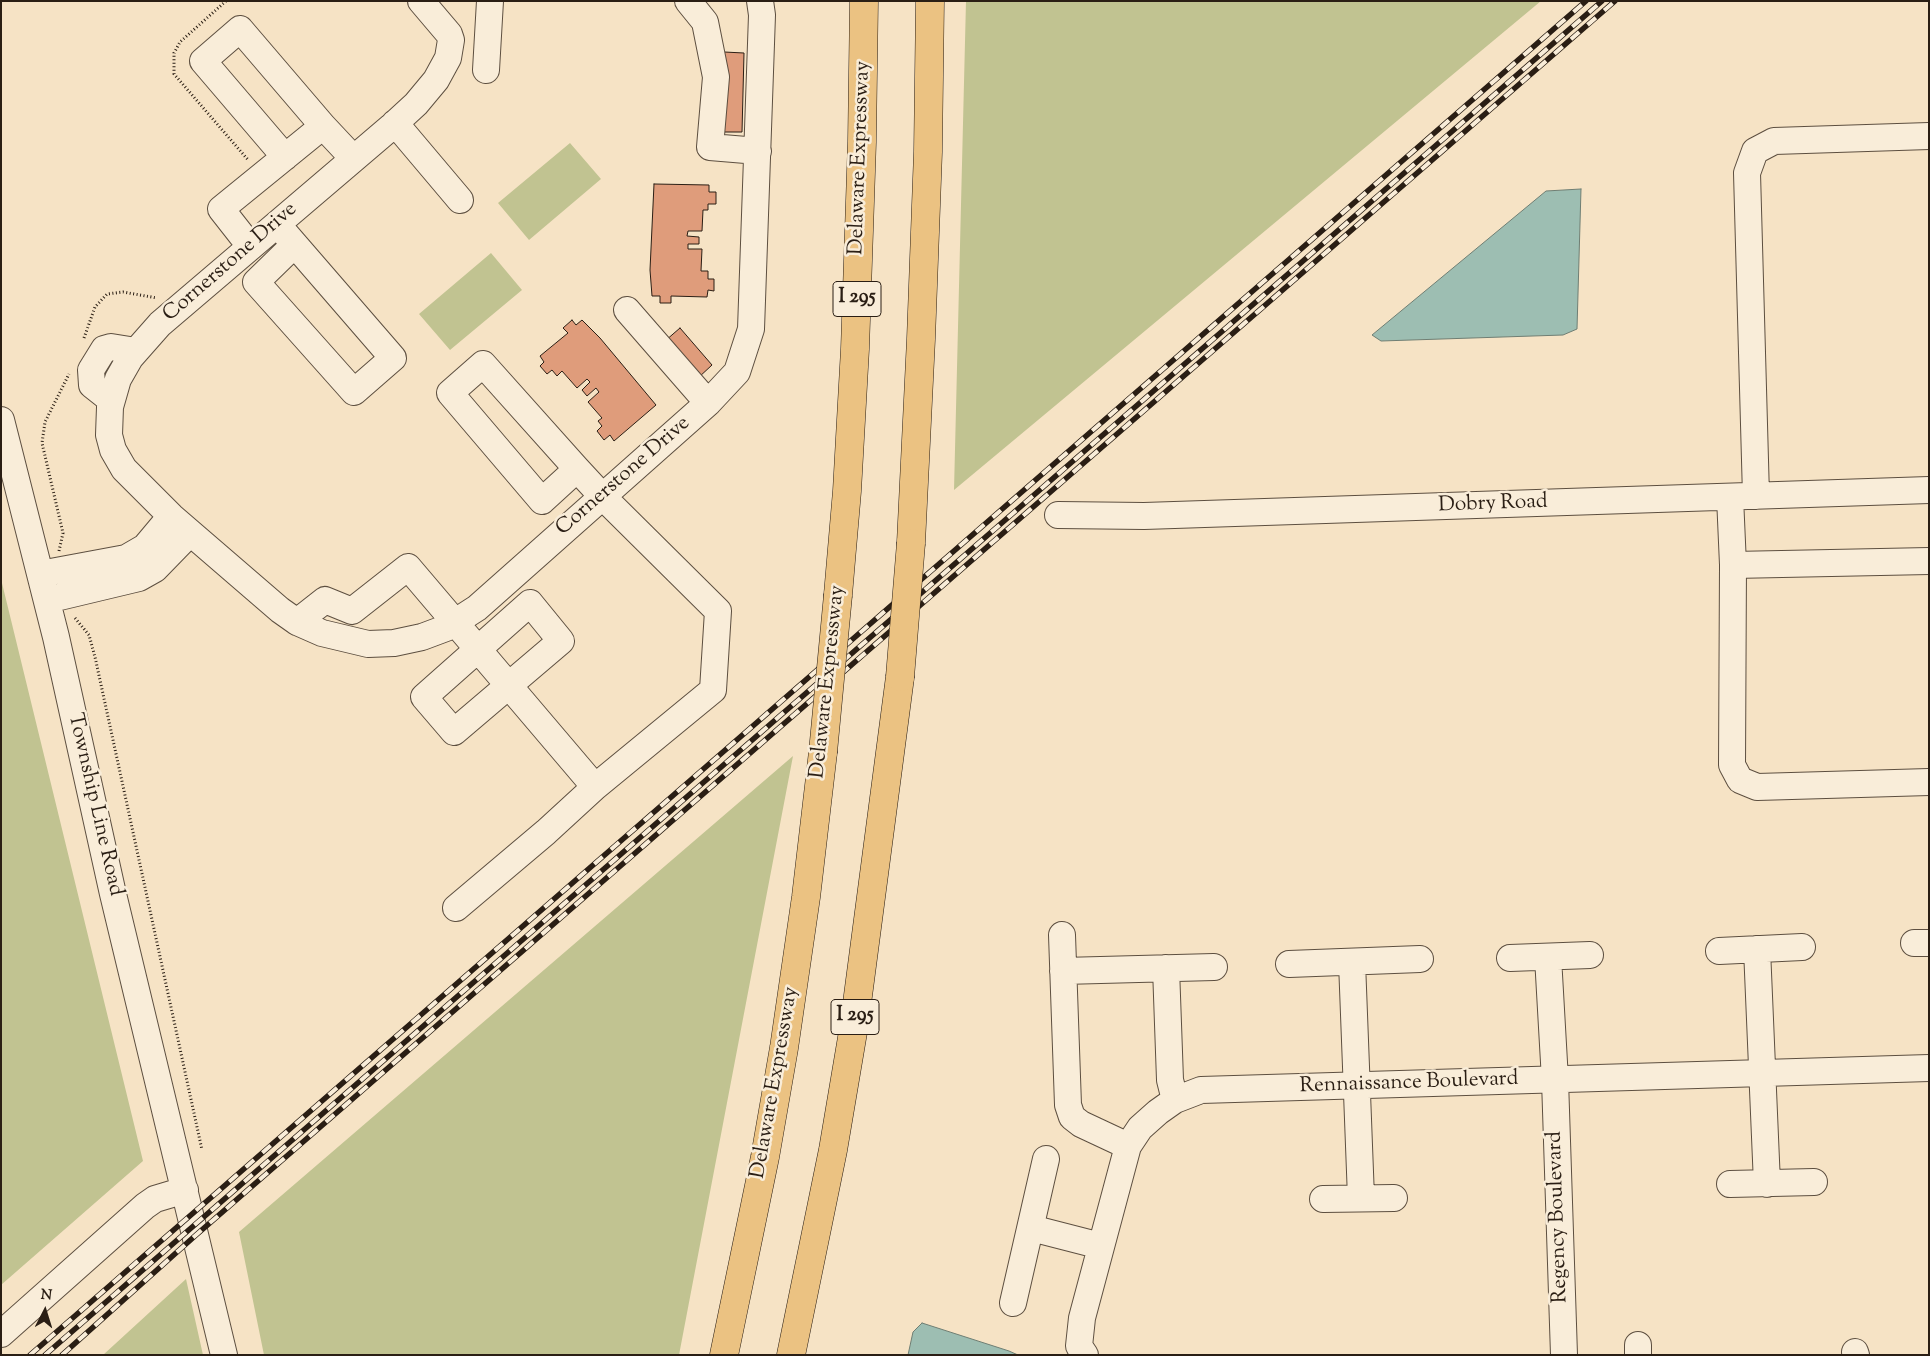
<!DOCTYPE html>
<style>
body{margin:0}
#map{position:relative;width:1930px;height:1356px;overflow:hidden;background:#f6e3c5;font-family:"Sorts Mill Goudy",serif}
canvas{display:block}
.frame{position:absolute;inset:0;border:2px solid #2a1e14;pointer-events:none}
.north{position:absolute;left:20px;top:1286px;width:50px;height:50px;-webkit-text-stroke:4px #f9edd9;paint-order:stroke;rotate:5deg;font-size:14px;font-weight:700;line-height:20px;text-align:center;color:#2a1e14}
.north::after{content:'';display:block;margin:auto;width:18px;height:22px;background:#2a1e14;clip-path:polygon(50% 0,100% 100%,50% 72%,0 100%)}
</style>
<div id="map">
<canvas width="1930" height="1356"></canvas>
<div class="frame"></div>
<div class="north">N</div>
</div>
<script>
const c = document.querySelector('canvas').getContext('2d');
c.lineJoin = 'round';
function paint(path, color) {
  c.fillStyle = color;
  c.fill(path, 'evenodd');
}
function toPath(rows) {
  const path = new Path2D();
  for (const r of rows) {
    path.moveTo(r[0], r[1]);
    for (let i = 2; i < r.length; i += 2) path.lineTo(r[i], r[i + 1]);
  }
  return path;
}
function stroke(path, color, width, dash) {
  c.strokeStyle = color;
  c.lineWidth = width;
  c.lineCap = dash ? 'butt' : 'round';
  c.setLineDash(dash || []);
  c.stroke(path);
}
function write(font, color, halo, rows, align = 'center') {
  c.font = font + ' "Sorts Mill Goudy",serif';
  c.lineWidth = 5;
  c.setLineDash([]);
  c.textBaseline = 'middle';
  c.strokeStyle = halo;
  c.fillStyle = color;
  for (const [text, x, y, turn = 0] of rows) {
    c.save();
    c.translate(x, y);
    c.rotate((+turn || 0) * Math.PI / 180);
    c.textAlign = isNaN(turn) ? turn : align;
    if (halo) c.strokeText(text, 0, 0);
    c.fillText(text, 0, 0);
    c.restore();
  }
}
paint(toPath([
 [966,1,1541,1,954,490],
 [570,143,601,179,529,240,498,203],
 [491,253,522,290,450,350,419,314],
 [1,579,143,1161,1,1285],
 [793,756,679,1355,264,1355,239,1232],
 [186,1279,203,1355,103,1355]
]), '#c1c391');
const water = toPath([
 [1581,189,1577,329,1563,335,1381,341,1372,335,1546,191,1581,189],
 [922,1323,1009,1351,1018,1355,908,1355,913,1332,922,1323]
]);
paint(water, '#9dbeb2');
stroke(water, '#6f7e73', 1);
const building = toPath([
 [724,52,744,53,742,132,722,132,724,52],
 [654,184,709,185,709,192,716,192,716,204,708,204,708,210,703,210,702,231,688,231,687,236,699,237,699,244,688,244,688,249,702,249,701,271,708,271,708,279,714,279,714,291,708,290,707,297,671,296,671,303,660,303,660,296,652,296,650,270,654,184],
 [572,320,576,325,582,320,600,338,656,405,614,441,610,435,604,440,597,431,602,426,598,421,602,418,588,402,599,392,596,388,587,396,582,390,590,382,587,379,577,388,562,371,557,376,552,370,547,374,540,366,544,362,540,356,568,333,563,328,572,320],
 [680,328,712,365,698,378,665,341,680,328]
]);
paint(building, '#df9c7b');
stroke(building, '#2a1e14', 1);
const minor = toPath([
 [421,1,449,34,451,40,448,58,436,80,416,104,391,127,160,324,130,358,118,379,110,407,109,435,113,450,124,469,171,516,280,610,297,622,322,633,368,644,394,643,422,637,446,628,477,608,708,403,737,372,751,329,762,15,760,1],
 [688,1,705,22,716,77,710,147,758,151],
 [486,70,490,1],
 [395,123,460,200],
 [285,157,203,61,240,29,323,126],
 [277,224,393,358,354,392,256,282,294,245],
 [250,246,221,209,323,126,353,158],
 [627,310,708,403],
 [111,400,92,385,91,370,104,349,111,347,136,351],
 [1,420,56,637,113,894,224,1355],
 [1756,496,1747,173,1755,151,1774,141,1929,136],
 [1730,497,1733,565,1929,561],
 [1058,515,1144,516,1929,490],
 [1733,565,1732,765,1740,780,1757,787,1929,782],
 [40,574,126,558,145,547,171,516],
 [47,600,139,578,155,569,190,533],
 [530,603,561,641,454,732,424,697,530,603],
 [297,622,325,600,352,611,408,567,595,787,713,690,718,611,602,496,577,469,483,364,450,393,542,501,577,469],
 [456,908,546,832,595,787],
 [1062,935,1068,1105,1072,1117,1081,1124,1128,1146],
 [1914,943,1929,943],
 [1757,949,1767,1184],
 [1719,951,1802,947],
 [1548,957,1555,1080,1564,1355],
 [1510,958,1590,955],
 [1352,962,1361,1198],
 [1289,964,1420,959],
 [1166,968,1170,1080,1175,1100],
 [1063,971,1214,967],
 [1730,1184,1814,1182],
 [1323,1199,1394,1198],
 [1031,1228,1101,1246],
 [1013,1303,1046,1159],
 [1,1334,145,1206,155,1199,185,1190],
 [1638,1345,1638,1355],
 [1855,1352,1856,1355],
 [1085,1355,1079,1346,1082,1318,1128,1146,1140,1128,1158,1112,1175,1100,1201,1090,1929,1068]
]);
const highway = toPath([
 [911,543,921,339,928,152,930,1],
 [838,595,847,491,855,349,862,142,864,1],
 [724,1355,765,1157,784,1048,806,897,823,752],
 [791,1355,833,1150,854,1026,900,677]
]);
stroke(minor, '#5d4f40', 28);
stroke(highway, '#2a1e14', 29);
stroke(toPath([
 [226,1,180,42,174,53,174,74,249,161],
 [84,338,95,307,107,294,123,292,157,298],
 [59,551,63,533,42,443,45,422,69,374],
 [75,618,89,635,95,657,202,1150]
]), '#2a1e14', 3, [1, 2.5]);
stroke(minor, '#f9edd9', 26);
stroke(highway, '#ebc282', 28);
const rail = toPath([
 [30,1355,1586,1],
 [45,1355,1602,1],
 [62,1355,196,1235,1615,1]
]);
stroke(rail, '#2a1e14', 5.5);
stroke(rail, '#f9edd9', 4, [11]);
const highwayBridge = toPath([
 [900,677,911,543],
 [823,752,838,595]
]);
stroke(highwayBridge, '#2a1e14', 29, []);
stroke(highwayBridge, '#ebc282', 28);
for (const [x, y, w] of [
 [857,299,48],
 [855,1017,48]
]) {
  const box = new Path2D();
  box.roundRect(x - w / 2, y - 17.5, w, 35, 4);
  c.fillStyle = '#f9edd9';
  c.fill(box);
  stroke(box, '#2a1e14', 1);
}
write('bold 20px', '#2a1e14', null, [
 ["I 295",857,299],
 ["I 295",855,1017]
]);
write('21px', '#2a1e14', '#f9edd9', [
 ["Delaware Expressway",861,158,-88],
 ["Cornerstone Drive",231,263,-41],
 ["Cornerstone Drive",624,477,-41],
 ["Dobry Road",1493,505,-2],
 ["Delaware Expressway",829,682,-84],
 ["Township Line Road",94,805,77],
 ["Delaware Expressway",776,1083,-80],
 ["Rennaissance Boulevard",1409,1084,-2],
 ["Regency Boulevard",1559,1217,-92]
]);
</script>
